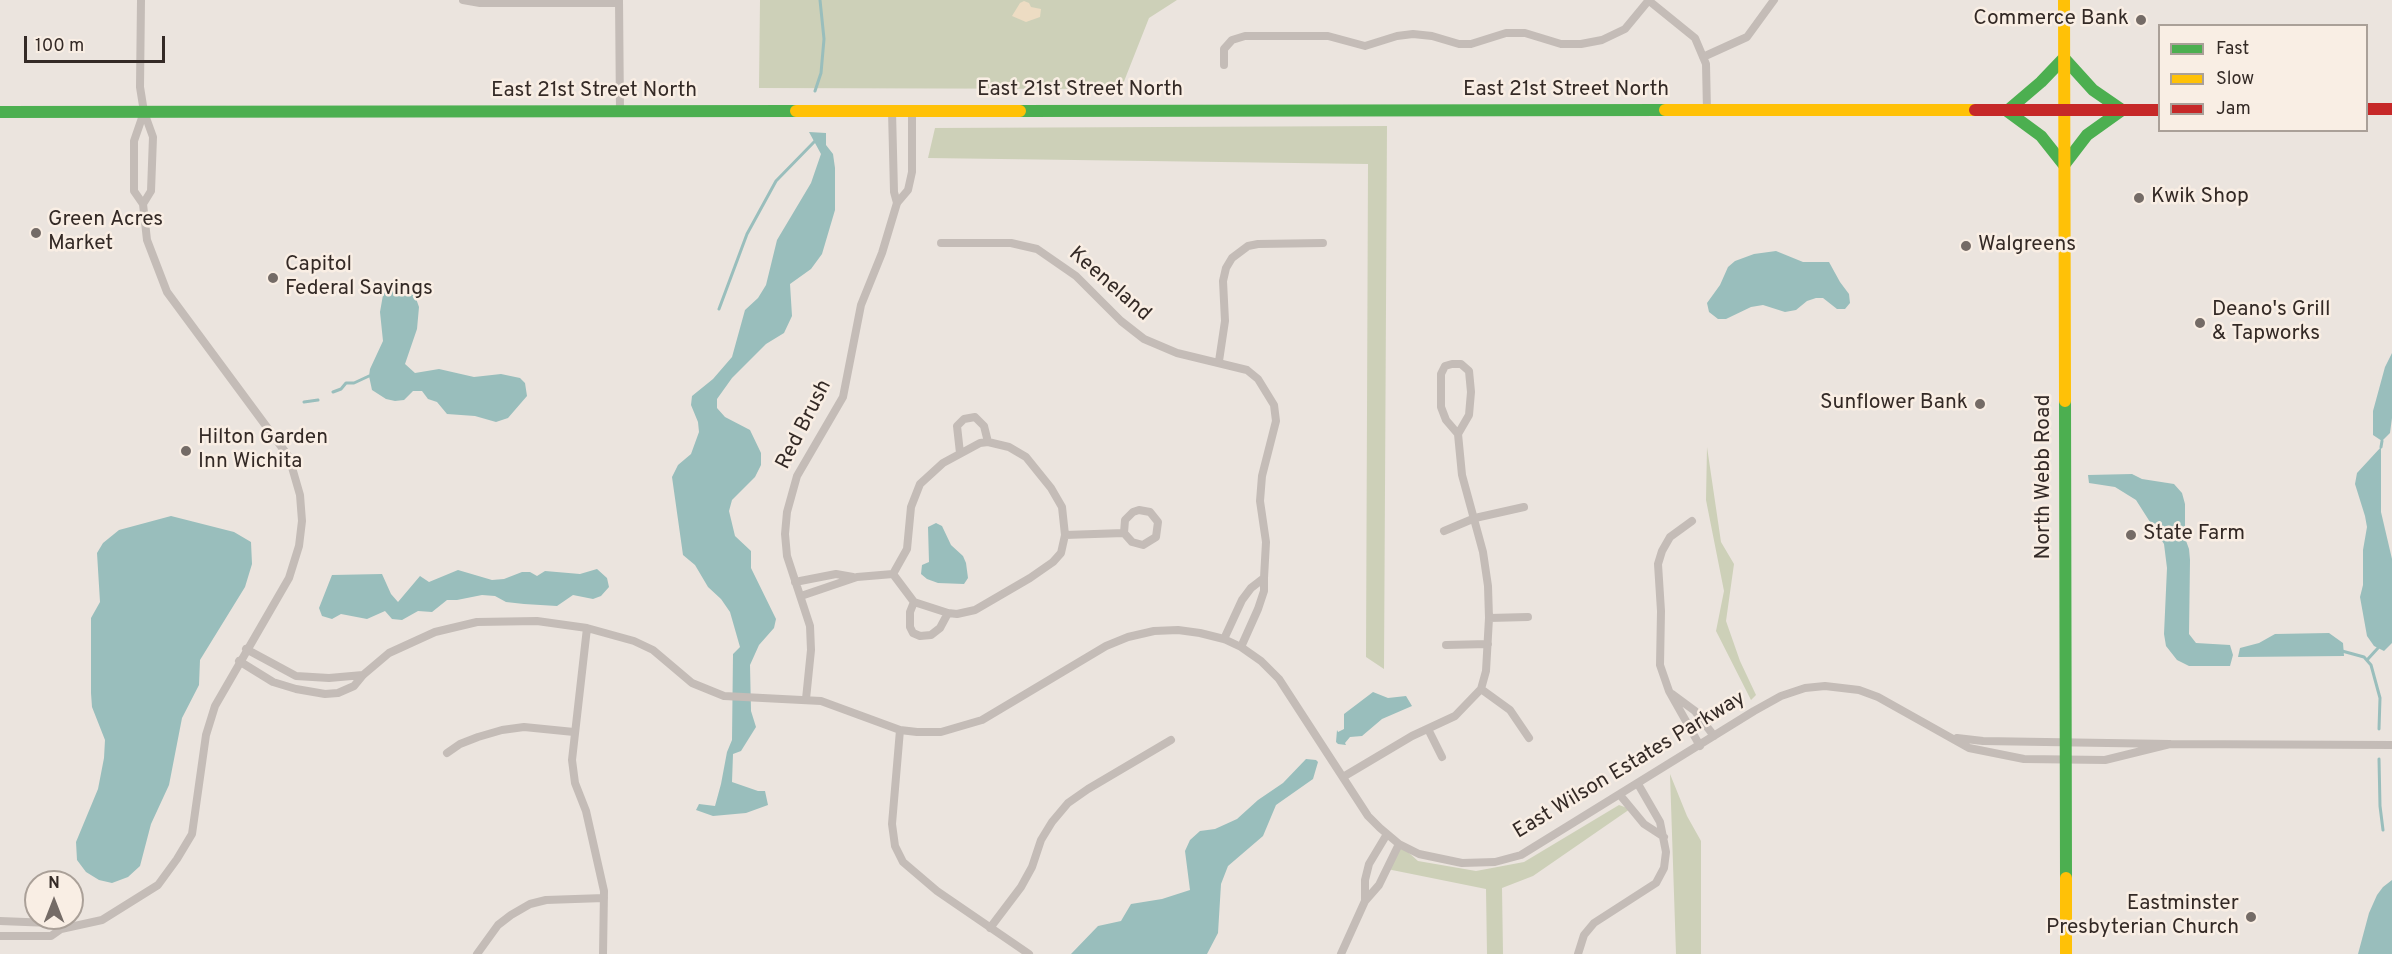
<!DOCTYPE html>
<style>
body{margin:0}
#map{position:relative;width:2392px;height:954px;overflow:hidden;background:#ebe4de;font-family:Overpass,sans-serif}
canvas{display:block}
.legend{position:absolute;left:2158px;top:24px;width:210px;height:108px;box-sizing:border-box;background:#f9eee4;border:2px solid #aaa098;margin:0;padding:8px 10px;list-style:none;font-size:18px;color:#342a26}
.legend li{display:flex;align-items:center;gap:12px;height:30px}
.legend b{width:30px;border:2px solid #aaa098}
.north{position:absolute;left:24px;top:870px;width:60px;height:60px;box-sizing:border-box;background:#f9eee4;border:2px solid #aaa098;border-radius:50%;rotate:0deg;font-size:16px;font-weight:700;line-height:24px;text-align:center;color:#342a26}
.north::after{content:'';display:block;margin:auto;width:21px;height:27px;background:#746b66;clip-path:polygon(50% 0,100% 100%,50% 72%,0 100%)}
.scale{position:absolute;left:24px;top:36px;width:141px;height:27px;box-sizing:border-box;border:3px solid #342a26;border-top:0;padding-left:8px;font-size:18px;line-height:21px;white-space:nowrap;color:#342a26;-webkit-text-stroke:4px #f9eee4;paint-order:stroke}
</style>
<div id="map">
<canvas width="2392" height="954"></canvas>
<ul class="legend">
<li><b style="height:8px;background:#4caf50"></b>Fast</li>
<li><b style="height:8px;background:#ffc107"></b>Slow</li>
<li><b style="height:8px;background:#c62828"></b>Jam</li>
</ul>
<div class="north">N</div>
<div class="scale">100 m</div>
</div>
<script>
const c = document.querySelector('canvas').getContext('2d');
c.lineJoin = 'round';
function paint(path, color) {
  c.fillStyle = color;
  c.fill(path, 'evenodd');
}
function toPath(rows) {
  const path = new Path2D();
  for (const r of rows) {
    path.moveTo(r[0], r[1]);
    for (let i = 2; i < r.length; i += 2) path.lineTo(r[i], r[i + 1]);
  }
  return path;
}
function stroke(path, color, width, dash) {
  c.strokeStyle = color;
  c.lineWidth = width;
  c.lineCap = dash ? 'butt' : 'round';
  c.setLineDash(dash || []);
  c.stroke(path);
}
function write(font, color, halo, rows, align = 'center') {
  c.font = font + ' Overpass,sans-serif';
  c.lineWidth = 5;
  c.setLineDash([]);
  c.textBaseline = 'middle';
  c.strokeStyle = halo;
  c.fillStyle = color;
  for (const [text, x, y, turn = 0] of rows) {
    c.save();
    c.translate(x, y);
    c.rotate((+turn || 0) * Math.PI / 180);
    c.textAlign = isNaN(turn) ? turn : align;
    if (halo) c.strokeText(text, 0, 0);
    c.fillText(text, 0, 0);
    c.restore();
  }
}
paint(toPath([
 [760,0,1177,0,1149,18,1121,89,759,88],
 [1387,126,1384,669,1366,657,1368,164,928,158,935,128],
 [1707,447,1721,542,1734,564,1726,621,1740,661,1756,695,1751,700,1716,631,1724,591,1706,500],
 [1670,774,1687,816,1701,841,1701,954,1676,954],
 [1619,805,1630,809,1533,876,1502,888,1503,954,1487,954,1486,889,1387,869,1399,844,1418,861,1476,871,1524,862]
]), '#cdd0b8');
paint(toPath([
 [1024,1,1029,3,1031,7,1041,9,1040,17,1026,22,1012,16,1020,3]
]), '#eddcc3');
paint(toPath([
 [809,132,826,133,826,145,833,154,835,168,835,210,822,254,811,269,790,284,792,316,784,333,766,344,732,378,717,399,717,408,725,417,750,430,761,453,761,465,755,477,732,500,729,511,735,536,751,551,751,568,776,619,774,628,759,645,750,665,751,711,756,727,741,751,733,754,732,782,758,791,765,791,768,805,746,813,713,816,696,810,699,804,715,806,721,784,727,752,732,740,733,654,740,647,730,612,721,599,708,587,695,565,683,555,672,477,678,465,691,454,699,432,698,422,691,405,692,396,713,379,732,357,745,310,758,298,766,285,777,240,811,183,821,154],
 [1776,251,1803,262,1829,262,1840,282,1849,294,1850,303,1845,309,1837,309,1823,298,1816,298,1807,301,1796,310,1785,312,1763,305,1751,307,1726,319,1718,319,1709,312,1707,303,1720,285,1728,267,1735,261,1754,254],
 [400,284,413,290,419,307,417,329,405,364,415,373,439,369,474,377,501,374,520,378,525,383,527,396,508,418,496,422,475,416,447,414,437,402,428,399,422,391,413,391,404,400,395,401,386,399,372,390,369,376,370,369,383,341,380,312,383,295,387,289],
 [2392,353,2392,418,2390,433,2382,441,2373,435,2373,411,2385,367],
 [2381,447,2381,512,2392,559,2392,643,2384,651,2374,646,2367,636,2360,597,2363,585,2363,550,2367,527,2365,516,2355,484,2357,473],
 [2132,474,2142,479,2174,484,2182,493,2185,504,2185,538,2189,549,2190,560,2189,634,2196,643,2230,645,2233,655,2230,666,2189,666,2177,660,2166,646,2164,634,2167,568,2164,544,2136,500,2115,487,2089,483,2088,475],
 [171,516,234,532,251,542,252,564,245,587,200,660,199,685,182,718,169,785,151,824,140,866,128,877,112,883,99,880,86,872,77,860,76,842,98,789,104,758,105,740,92,707,91,693,91,618,100,602,97,553,103,543,119,530],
 [936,523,942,526,951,545,963,556,966,563,968,578,964,584,938,583,927,579,921,574,922,565,929,562,928,527],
 [597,569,607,578,609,587,601,596,593,599,573,595,557,606,524,604,506,602,495,596,482,595,457,600,447,600,432,612,418,611,402,620,392,619,385,611,367,619,341,614,332,619,322,616,319,608,332,575,382,574,391,594,398,602,420,576,429,582,458,570,492,580,504,579,522,572,530,572,537,576,545,571,580,574],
 [2329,633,2343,643,2344,656,2238,657,2240,648,2259,643,2275,634],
 [1373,692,1388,698,1406,696,1412,706,1382,719,1362,736,1350,737,1345,743,1346,745,1338,744,1336,742,1337,730,1338,732,1344,729,1344,714],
 [1306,759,1316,760,1318,762,1313,779,1276,805,1263,836,1228,866,1221,884,1218,933,1207,954,1071,954,1098,926,1121,921,1131,904,1162,899,1190,890,1185,851,1190,840,1200,831,1215,829,1237,819,1258,800,1283,783],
 [2392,880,2392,954,2358,954,2369,913,2377,895,2383,887]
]), '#99bebc');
stroke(toPath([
 [815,91,821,73,824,39,820,0],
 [719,309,747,234,776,181,815,141],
 [333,392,341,389,346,383,354,383,369,376],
 [304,402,318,400],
 [2381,447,2382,441],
 [2342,651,2364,657,2371,665,2380,698,2379,729],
 [2367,660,2378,648],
 [2379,759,2380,806,2383,830]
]), '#99bebc', 3);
stroke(toPath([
 [141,0,140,87,144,112,153,137,151,191,143,204],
 [463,0,480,3,619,3],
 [619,0,620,111],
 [1648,0,1695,38,1706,64,1707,111],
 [1703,57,1747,37,1774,0],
 [1224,65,1224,49,1232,40,1245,36,1328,36,1365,46,1397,36,1413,34,1432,36,1459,44,1471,44,1506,33,1525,33,1561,44,1581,44,1602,40,1625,29,1649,0],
 [892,111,894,192,897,203],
 [941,243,1011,243,1037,249,1076,276,1121,321,1144,339,1177,353,1247,370,1258,379,1274,405,1276,421,1262,476,1260,501,1266,542,1264,578],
 [1219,361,1225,321,1223,281,1226,268,1232,258,1248,246,1258,244,1323,243],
 [960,453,957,426,964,419,975,417,984,426,988,442],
 [1692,521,1670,537,1662,551,1658,564,1661,611,1660,665,1669,691,1700,746],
 [1444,531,1475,518,1524,507],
 [1065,535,1124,533,1132,542,1143,545,1156,537,1158,522,1150,512,1139,510,1133,512,1125,520,1124,533],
 [795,582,836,574,853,577],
 [801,596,857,577,893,574,914,602,948,613,957,614,975,610,1030,578,1053,562,1061,553,1065,535,1062,507,1051,488,1026,457,1009,447,988,442,980,443,943,463,920,484,911,507,907,549,893,574],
 [914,602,910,612,910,627,913,633,920,636,931,635,940,628,948,613],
 [1489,618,1528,617],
 [587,628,572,760,575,783,586,811,604,891,603,954],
 [1224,639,1242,600,1251,588,1264,578,1264,591,1258,609,1241,647],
 [1446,645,1488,644],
 [246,649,296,676,329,678,363,675],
 [239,661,273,682,296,689,325,694,338,693,354,686,363,675,389,653,435,632,477,622,537,621,587,628,634,641,653,650,692,683,724,696,821,701,900,730,917,732,941,732,982,720,1106,646,1128,637,1154,631,1178,630,1200,633,1224,639,1241,647,1261,661,1279,679,1368,816,1380,828,1399,844,1419,854,1462,863,1495,862,1521,855,1754,711,1781,696,1805,688,1825,686,1859,690,1878,697,1969,748,2024,759,2105,760,2170,744],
 [1481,689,1510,710,1529,738],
 [1672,694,1695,711,1714,736],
 [806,699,811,650,810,626,787,556,785,534,787,512,797,476,843,397,861,305,882,253,897,203,908,190,912,172,912,111],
 [1428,729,1442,757],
 [900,730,892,824,895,846,903,862,937,891,1029,954],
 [1957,738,1983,741,2170,744,2392,745],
 [447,753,460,744,478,737,502,730,524,727,574,732],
 [1343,777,1412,736,1455,716,1481,689,1486,671,1489,618,1488,586,1483,552,1462,475,1458,434,1469,415,1471,392,1469,371,1461,364,1452,364,1445,366,1441,374,1441,407,1446,420,1458,434],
 [1620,795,1644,824,1664,837],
 [1387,834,1369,864,1365,880,1365,901,1379,885,1399,844],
 [0,921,51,923,61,929],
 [990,928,1021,887,1032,867,1041,840,1052,822,1068,803,1088,789,1171,740],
 [0,936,51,936,61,929,102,920,158,885,177,859,192,834,206,735,215,706,289,578,299,546,302,521,300,495,289,457,167,292,147,240,143,204,134,191,134,141,144,112],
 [477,954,498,925,511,915,530,904,546,900,604,898],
 [1341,954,1365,901],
 [1578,954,1584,935,1594,923,1656,883,1664,868,1666,852,1660,822,1638,784]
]), '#c4bcb7', 8);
stroke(toPath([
 [2064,58,2093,90,2122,110,2087,135,2064,165,2041,136,2007,111,2041,82,2064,58],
 [1020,111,1665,110],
 [0,112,796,111],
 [2065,401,2066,878]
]), '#4caf50', 12);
stroke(toPath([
 [2064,0,2065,401],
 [1665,110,1975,110],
 [796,111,1020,111],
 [2066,878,2066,954]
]), '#ffc107', 12);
stroke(toPath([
 [2366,109,2392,109],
 [1975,110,2160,110]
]), '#c62828', 12);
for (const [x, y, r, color] of [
 [2141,20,6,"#746b66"],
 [2139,198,6,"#746b66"],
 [36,233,6,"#746b66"],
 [1966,246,6,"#746b66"],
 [273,278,6,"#746b66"],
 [2200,323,6,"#746b66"],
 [1980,404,6,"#746b66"],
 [186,451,6,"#746b66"],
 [2131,535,6,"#746b66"],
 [2251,917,6,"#746b66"]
]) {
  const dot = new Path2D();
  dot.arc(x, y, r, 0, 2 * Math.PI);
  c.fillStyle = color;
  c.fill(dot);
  stroke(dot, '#f9eee4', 2);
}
write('21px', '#342a26', '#f9eee4', [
 ["Commerce Bank",2129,20,"right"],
 ["Kwik Shop",2151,198],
 ["Green Acres",48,221],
 ["Market",48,245],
 ["Walgreens",1978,246],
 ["Capitol",285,266],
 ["Federal Savings",285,290],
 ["Deano's Grill",2212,311],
 ["& Tapworks",2212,335],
 ["Sunflower Bank",1968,404,"right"],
 ["Hilton Garden",198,439],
 ["Inn Wichita",198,463],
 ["State Farm",2143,535],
 ["Eastminster",2239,905,"right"],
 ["Presbyterian Church",2239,929,"right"]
], 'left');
write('21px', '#342a26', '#f9eee4', [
 ["East 21st Street North",1080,91],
 ["East 21st Street North",1566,91],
 ["East 21st Street North",594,92],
 ["Keeneland",1109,285,41],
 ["Red Brush",805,425,-63],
 ["North Webb Road",2045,477,-90],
 ["East Wilson Estates Parkway",1630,766,-31]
]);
</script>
